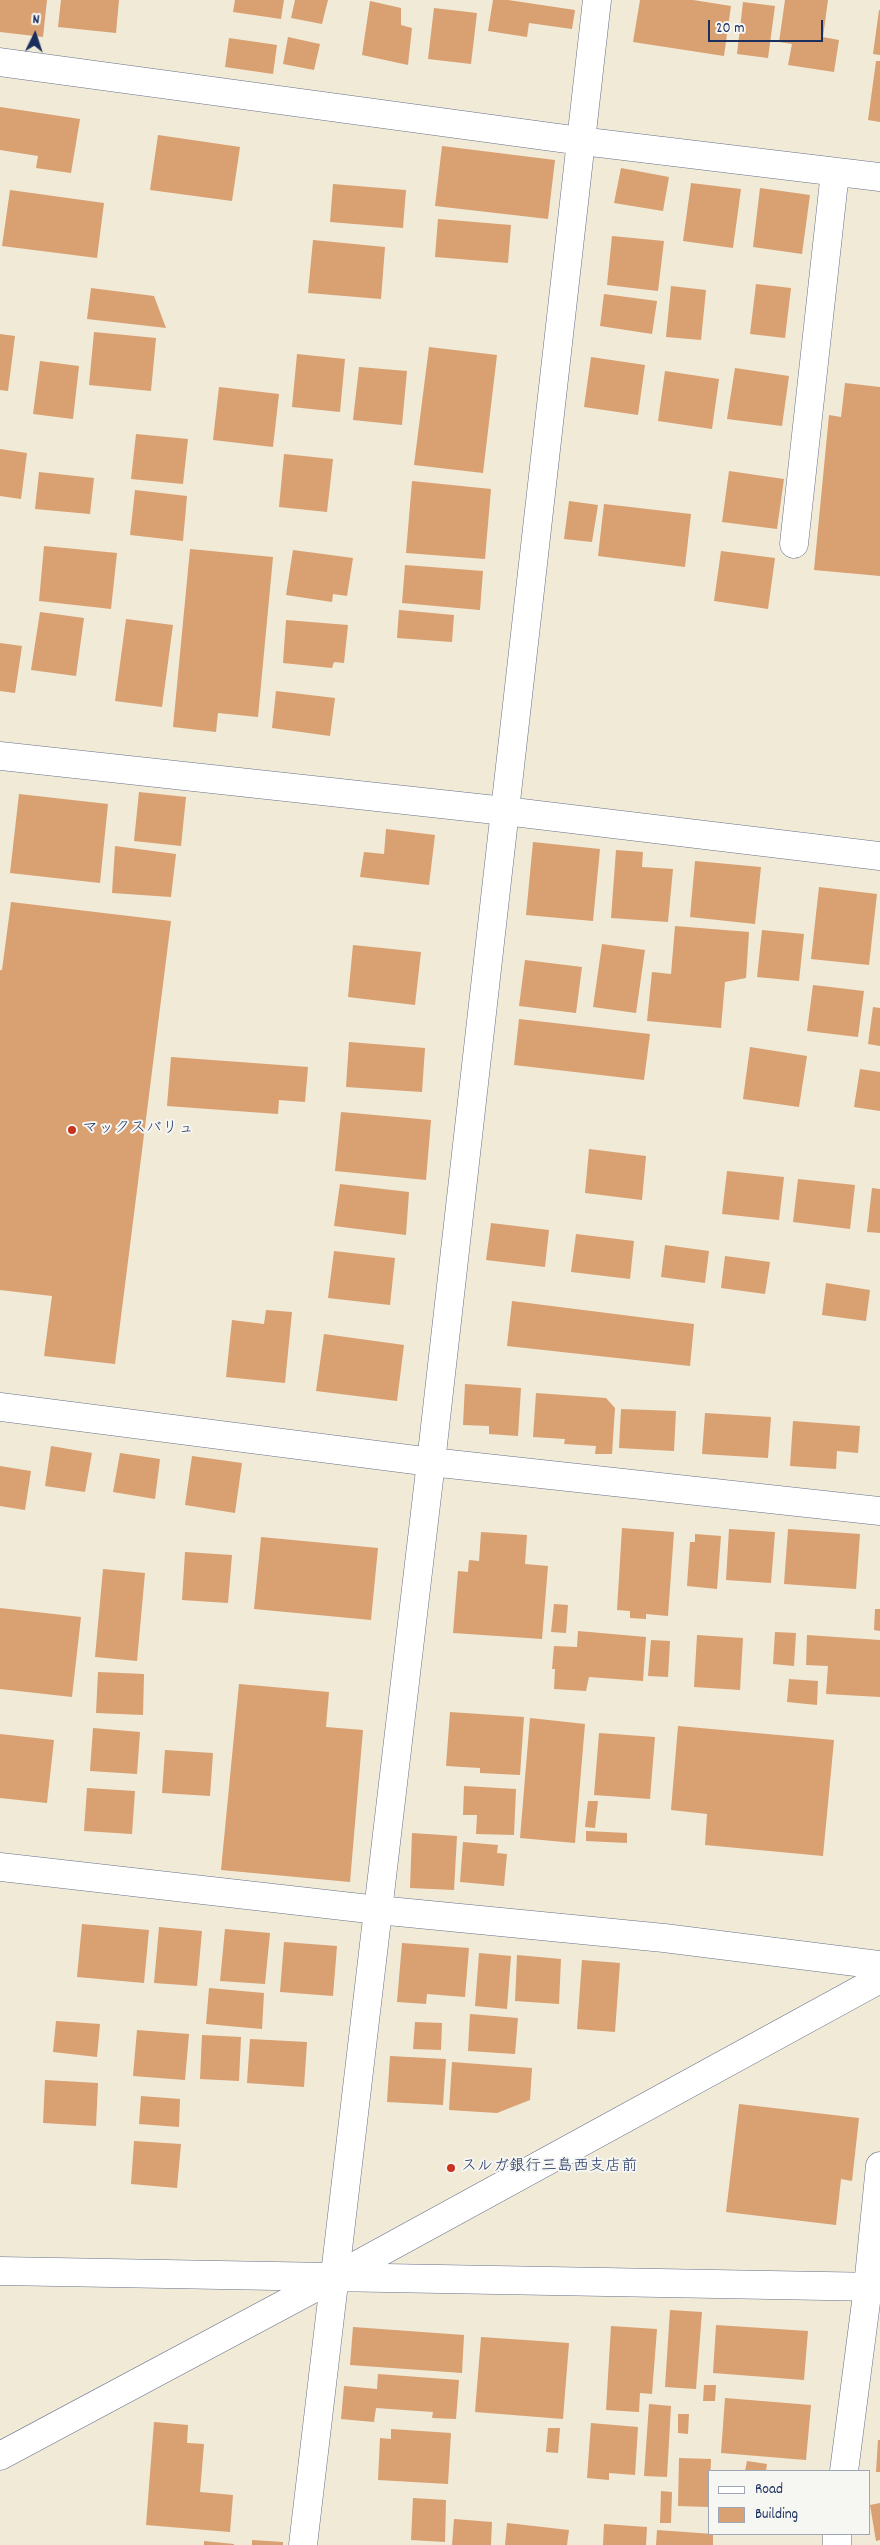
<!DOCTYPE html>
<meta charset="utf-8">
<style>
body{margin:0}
#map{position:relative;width:880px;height:2545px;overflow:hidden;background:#f0ead7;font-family:Dekko,sans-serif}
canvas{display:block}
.legend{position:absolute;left:708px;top:2470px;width:162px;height:65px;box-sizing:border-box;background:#f6f6f2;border:1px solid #9ea6b7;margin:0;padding:6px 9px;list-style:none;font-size:15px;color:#1b2f5e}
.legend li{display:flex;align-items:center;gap:10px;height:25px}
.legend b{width:25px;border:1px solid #9ea6b7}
.north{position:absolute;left:10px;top:10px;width:50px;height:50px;-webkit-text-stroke:4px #f6f6f2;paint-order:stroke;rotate:4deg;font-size:14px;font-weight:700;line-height:20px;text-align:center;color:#1b2f5e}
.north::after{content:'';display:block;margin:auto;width:18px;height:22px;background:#1b2f5e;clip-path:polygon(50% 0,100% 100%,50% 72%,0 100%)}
.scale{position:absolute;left:708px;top:20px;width:115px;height:22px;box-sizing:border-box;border:2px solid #1b2f5e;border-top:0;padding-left:6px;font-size:15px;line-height:18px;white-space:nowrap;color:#1b2f5e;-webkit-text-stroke:4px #f6f6f2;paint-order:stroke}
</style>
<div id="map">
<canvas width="880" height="2545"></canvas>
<ul class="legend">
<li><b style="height:6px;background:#fff"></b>Road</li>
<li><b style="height:14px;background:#d9a072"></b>Building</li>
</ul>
<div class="north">N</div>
<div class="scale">20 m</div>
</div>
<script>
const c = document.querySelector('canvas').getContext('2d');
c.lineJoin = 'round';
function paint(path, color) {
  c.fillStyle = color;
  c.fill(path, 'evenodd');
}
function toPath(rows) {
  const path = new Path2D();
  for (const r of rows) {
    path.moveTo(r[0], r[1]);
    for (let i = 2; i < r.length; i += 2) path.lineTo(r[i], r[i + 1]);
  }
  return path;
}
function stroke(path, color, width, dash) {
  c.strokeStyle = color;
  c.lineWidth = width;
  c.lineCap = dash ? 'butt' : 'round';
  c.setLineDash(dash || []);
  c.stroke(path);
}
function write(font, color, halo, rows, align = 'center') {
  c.font = font + ' Dekko,"Klee One",sans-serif';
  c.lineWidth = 4;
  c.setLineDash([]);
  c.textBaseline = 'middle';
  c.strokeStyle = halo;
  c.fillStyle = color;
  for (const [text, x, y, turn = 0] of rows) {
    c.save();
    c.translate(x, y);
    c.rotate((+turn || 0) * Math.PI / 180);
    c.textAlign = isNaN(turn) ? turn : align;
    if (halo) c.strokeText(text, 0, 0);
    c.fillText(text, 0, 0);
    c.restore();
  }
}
paint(toPath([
 [0,0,47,0,43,37,0,32],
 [61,0,119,0,116,33,58,27],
 [235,0,284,0,281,19,233,12],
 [295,0,328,0,322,24,291,18],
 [493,0,508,0,575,10,572,29,529,23,527,37,488,31],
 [640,0,693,0,731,6,724,56,633,42],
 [785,0,828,0,823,37,839,40,834,72,788,65,792,44,779,42],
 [370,1,401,8,401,25,412,28,408,65,362,55],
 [743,2,775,6,768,58,737,54],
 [434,8,477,13,471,64,428,59],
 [879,10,880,10,880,55,873,54],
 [288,37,320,44,314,70,283,64],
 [229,38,277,45,273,74,225,67],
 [876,61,880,61,880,122,868,120],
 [0,107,80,119,71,173,36,168,38,156,0,150],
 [158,135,240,147,232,201,150,190],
 [442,146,555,160,548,219,435,206],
 [621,168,669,177,663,211,614,203],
 [691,183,741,189,733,248,683,241],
 [333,184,406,190,403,228,330,222],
 [760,188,810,195,802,254,753,247],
 [10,190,104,203,97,258,2,246],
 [438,219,511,225,508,263,435,257],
 [612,236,664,241,658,291,607,285],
 [313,240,385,247,381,299,308,293],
 [756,284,791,288,785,338,750,334],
 [671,286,706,290,701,340,666,337],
 [91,288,154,296,166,328,87,319],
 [604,294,657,301,652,334,600,326],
 [94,332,156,338,151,391,89,385],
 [0,334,15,336,8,391,0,390],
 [429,347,497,355,483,473,414,465],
 [297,354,345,359,340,412,292,407],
 [591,357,645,365,638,415,584,407],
 [40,361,79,366,73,419,33,414],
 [359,367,407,371,402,425,353,420],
 [735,368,789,376,782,426,727,419],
 [665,371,719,379,712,429,658,421],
 [845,383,880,387,880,576,814,570,829,415,841,417],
 [219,387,279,394,273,447,213,440],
 [136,434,188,439,183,484,131,479],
 [0,449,27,453,21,499,0,496],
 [284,454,333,459,327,512,279,507],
 [729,471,784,479,777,529,722,522],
 [39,472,94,478,90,514,35,509],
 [412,481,491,489,485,559,406,553],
 [135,490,187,496,183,541,130,535],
 [569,501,598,505,592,542,564,539],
 [604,504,691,514,685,567,598,556],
 [44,546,117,553,111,609,39,601],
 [190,549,273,557,258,717,218,713,216,732,173,727],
 [293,550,353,558,347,596,333,594,332,602,286,595],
 [721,551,775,558,768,609,714,601],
 [405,565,483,571,480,610,402,603],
 [399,610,454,615,452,642,397,638],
 [40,612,84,618,76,676,31,670],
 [126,619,173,625,162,707,115,701],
 [286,620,348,625,344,663,334,662,332,668,283,663],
 [0,643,22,646,15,693,0,691],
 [276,691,335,698,330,736,272,728],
 [139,792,186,797,181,846,134,841],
 [19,794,108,804,100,883,10,873],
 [386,829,435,835,429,885,360,877,364,852,384,854],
 [533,842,600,849,593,921,526,915],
 [115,846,176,854,171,897,112,893],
 [616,850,643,852,642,867,673,869,668,922,611,918],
 [695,861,761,867,755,924,690,917],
 [819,887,877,894,869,965,811,959],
 [11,902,171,921,115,1364,44,1356,52,1296,0,1290,0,970,2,970],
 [675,926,749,932,746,978,725,982,721,1028,647,1021,652,972,671,974],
 [762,930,804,934,799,981,757,977],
 [602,944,645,950,636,1013,593,1007],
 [353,945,421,952,415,1005,348,997],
 [525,960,582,967,576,1013,519,1006],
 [813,985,864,991,858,1037,807,1031],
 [873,1007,880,1008,880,1046,868,1044],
 [519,1019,650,1034,644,1080,514,1065],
 [349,1042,425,1048,422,1092,346,1087],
 [750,1047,807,1056,799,1107,743,1099],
 [171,1057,308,1067,305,1102,279,1100,278,1114,167,1106],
 [860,1069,880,1072,880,1111,854,1107],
 [341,1112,431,1120,426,1180,335,1171],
 [589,1149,646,1156,642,1200,585,1193],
 [727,1171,784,1177,779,1220,722,1214],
 [798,1179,855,1185,850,1229,793,1222],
 [340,1184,409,1192,406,1235,334,1226],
 [872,1188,880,1189,880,1233,867,1232],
 [491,1223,549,1230,545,1267,486,1260],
 [576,1234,634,1241,630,1279,571,1272],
 [665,1245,709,1251,705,1283,661,1277],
 [334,1251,395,1258,390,1305,328,1298],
 [725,1256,770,1262,765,1294,721,1288],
 [826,1283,870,1290,866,1321,822,1315],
 [512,1301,694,1324,690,1366,507,1346],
 [266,1310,292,1312,285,1383,226,1377,232,1320,264,1324],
 [324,1334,404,1345,397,1401,316,1391],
 [465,1384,521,1388,518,1436,489,1434,489,1426,463,1425],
 [536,1393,606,1398,615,1408,612,1454,595,1454,596,1446,564,1444,565,1439,533,1437],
 [621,1409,676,1411,674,1451,619,1448],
 [705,1413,771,1417,768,1458,702,1454],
 [793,1421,860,1426,858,1453,837,1451,836,1469,790,1466],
 [51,1446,92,1453,85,1492,45,1486],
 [120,1453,160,1459,155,1499,113,1492],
 [192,1456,242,1463,235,1513,185,1505],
 [0,1466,31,1471,25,1510,0,1506],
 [622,1528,674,1532,668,1616,646,1614,646,1619,630,1618,630,1611,617,1610],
 [729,1529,775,1532,771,1583,726,1580],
 [788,1529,860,1534,856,1589,784,1584],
 [481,1532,527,1535,525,1564,548,1566,542,1639,453,1633,458,1571,468,1572,469,1560,479,1561],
 [695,1534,721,1536,717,1589,687,1586,690,1542,695,1542],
 [261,1537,378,1548,371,1620,254,1609],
 [185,1552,232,1555,228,1603,182,1600],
 [103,1569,145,1573,137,1661,95,1657],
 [554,1604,568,1605,566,1633,551,1632],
 [0,1608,81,1617,72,1697,0,1689],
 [875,1609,880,1609,880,1631,874,1630],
 [578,1631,646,1637,643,1681,589,1677,586,1691,554,1689,555,1669,552,1669,554,1646,577,1647],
 [775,1632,796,1633,794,1666,773,1664],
 [697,1635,743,1638,740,1690,694,1687],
 [807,1635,880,1640,880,1697,826,1694,828,1666,806,1665],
 [651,1640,670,1641,668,1677,648,1676],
 [98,1672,144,1674,143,1715,96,1713],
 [789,1679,818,1681,817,1705,787,1702],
 [239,1684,329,1692,326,1727,363,1730,350,1882,221,1870],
 [450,1712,524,1717,520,1775,480,1773,480,1768,446,1766],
 [530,1718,585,1724,575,1843,520,1838],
 [678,1726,834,1740,823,1856,705,1845,707,1814,671,1810],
 [93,1728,140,1732,137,1774,90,1771],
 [599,1733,655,1737,650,1799,594,1795],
 [0,1734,54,1740,47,1803,0,1798],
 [165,1750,213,1753,210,1796,162,1793],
 [464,1786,516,1789,514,1835,476,1834,477,1815,463,1815],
 [87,1788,135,1791,132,1834,84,1831],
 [588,1801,598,1801,595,1828,585,1827],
 [586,1831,627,1833,627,1843,586,1841],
 [412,1833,457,1836,454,1890,410,1888],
 [463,1842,498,1845,497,1853,507,1854,504,1886,460,1882],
 [82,1924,149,1930,144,1983,77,1977],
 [159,1927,202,1931,197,1986,154,1983],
 [225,1929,270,1933,265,1984,220,1981],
 [284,1942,337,1946,333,1996,280,1992],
 [402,1943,469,1948,465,1997,427,1994,426,2004,397,2002],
 [479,1953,511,1956,507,2009,475,2006],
 [517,1955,561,1959,559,2004,515,2001],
 [582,1960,620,1963,615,2032,577,2029],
 [209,1988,264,1993,262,2029,206,2024],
 [470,2014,518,2018,515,2054,468,2051],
 [56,2021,100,2024,97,2057,53,2052],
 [415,2022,442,2023,441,2050,413,2049],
 [137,2030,189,2034,185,2080,133,2076],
 [202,2035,241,2037,239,2081,200,2079],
 [250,2039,307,2042,304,2087,247,2083],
 [390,2056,446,2059,443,2105,387,2102],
 [452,2062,532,2068,530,2100,497,2113,449,2110],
 [45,2080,98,2083,96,2126,43,2123],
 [141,2096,180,2099,179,2127,139,2124],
 [739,2104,859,2118,852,2181,841,2179,836,2225,726,2212],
 [134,2141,181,2144,177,2188,131,2184],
 [670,2310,702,2312,696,2389,665,2387],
 [716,2325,808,2331,804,2380,713,2373],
 [611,2326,657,2329,652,2394,640,2393,639,2412,606,2410],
 [353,2327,464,2335,462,2373,350,2365],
 [481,2337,569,2343,563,2419,475,2412],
 [378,2374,459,2380,456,2419,432,2418,433,2412,376,2408,374,2422,341,2419,344,2386,377,2389],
 [704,2385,716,2385,715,2401,703,2401],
 [725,2398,811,2405,806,2460,721,2453],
 [649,2404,671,2406,667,2477,644,2476],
 [678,2414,689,2414,688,2434,678,2433],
 [154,2422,188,2425,187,2443,204,2444,200,2492,233,2495,230,2532,146,2525],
 [591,2423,638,2427,635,2475,609,2473,609,2480,587,2478],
 [548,2428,560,2428,558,2453,546,2452],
 [391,2429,451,2433,448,2484,378,2480,380,2438,391,2439],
 [878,2440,880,2440,880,2472,876,2472],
 [679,2458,711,2459,709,2507,678,2506],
 [747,2461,767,2464,766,2471,745,2471],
 [661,2491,672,2492,671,2523,660,2523],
 [413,2498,446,2500,445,2542,411,2540],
 [880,2503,880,2540,876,2541,870,2505],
 [454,2519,492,2522,491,2545,452,2545],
 [507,2523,569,2530,567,2545,505,2545],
 [604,2524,647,2527,646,2545,603,2545],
 [657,2530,713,2534,713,2545,656,2545],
 [252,2540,283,2542,283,2545,252,2545],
 [204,2541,234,2544,234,2545,204,2545]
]), '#d9a072');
const minor = toPath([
 [0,62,581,141,880,177],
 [794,544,835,172],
 [0,756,505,811,880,856],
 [0,1407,431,1462,880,1511],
 [0,1867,378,1910,664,1938,880,1965],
 [0,2271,880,2287],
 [303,2545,431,1462,597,0]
]);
const tertiary = toPath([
 [0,2456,335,2277,880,1979],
 [844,2471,868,2287,880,2166],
 [837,2545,837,2534]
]);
stroke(minor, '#667088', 29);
stroke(tertiary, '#667088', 29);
stroke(minor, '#fff', 28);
stroke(tertiary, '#fff', 28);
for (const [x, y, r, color] of [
 [72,1130,5,"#c8321e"],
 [451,2168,5,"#c8321e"]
]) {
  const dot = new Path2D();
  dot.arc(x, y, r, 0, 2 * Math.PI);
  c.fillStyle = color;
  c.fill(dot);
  stroke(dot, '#f6f6f2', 2);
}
write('16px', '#1b2f5e', '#f6f6f2', [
 ["マックスバリュ",82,1130],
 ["スルガ銀行三島西支店前",461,2168]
], 'left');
</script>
